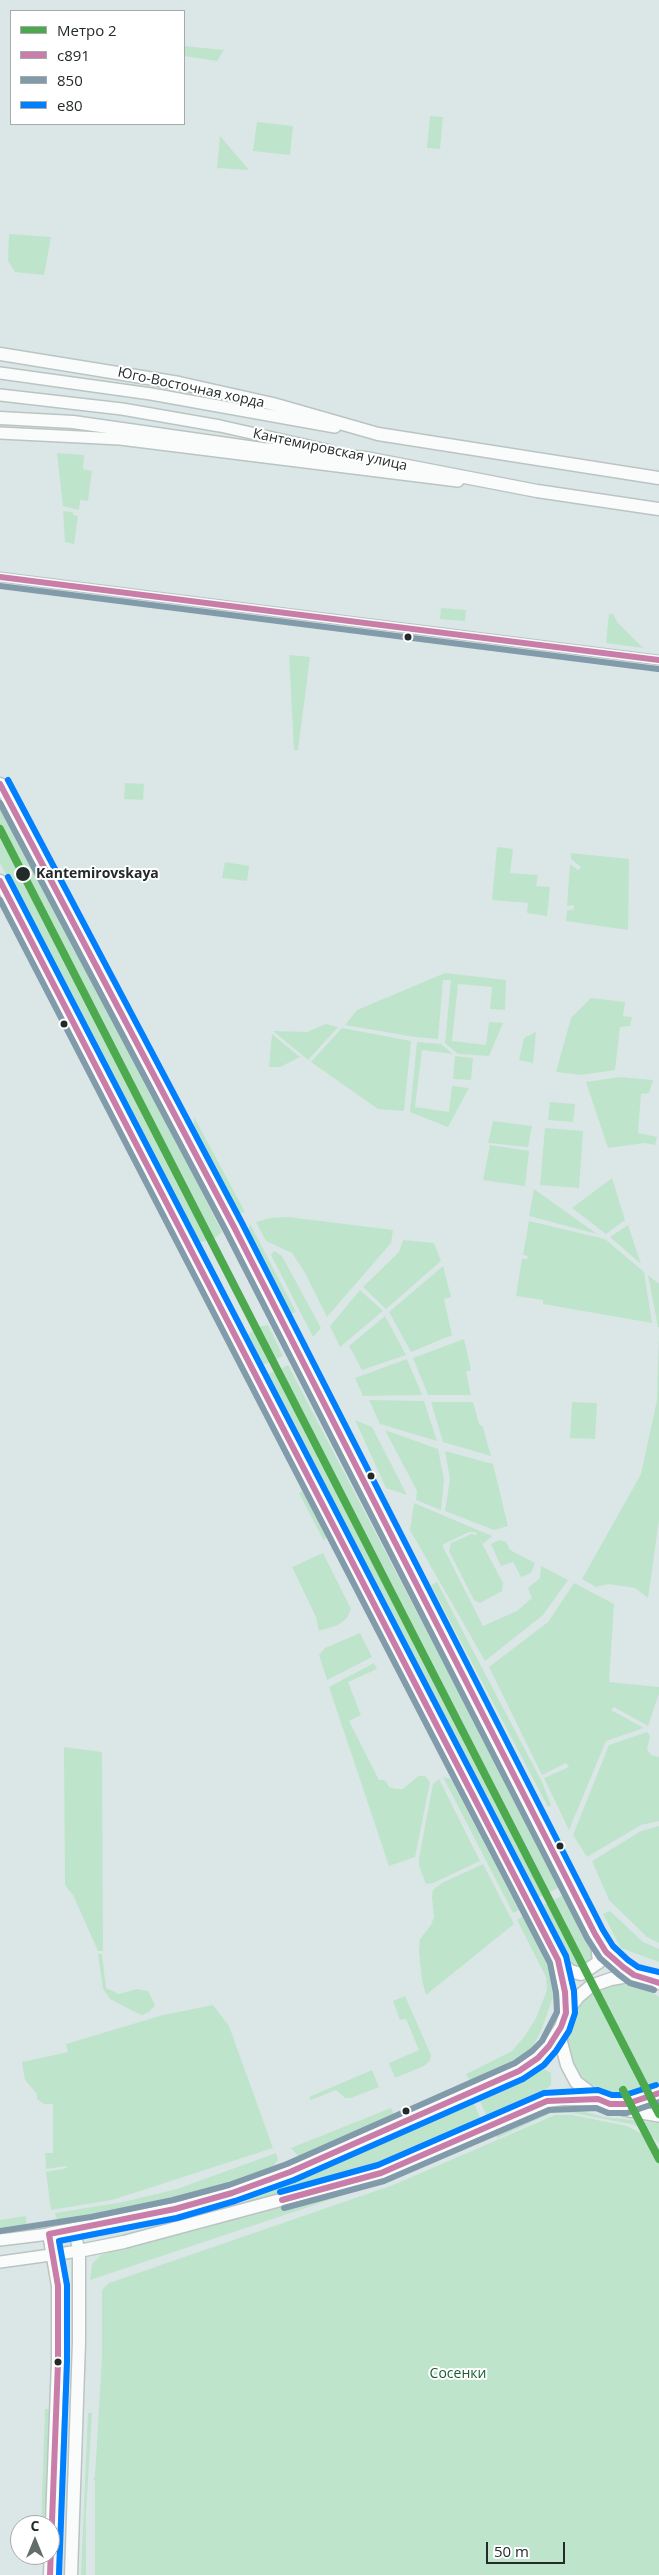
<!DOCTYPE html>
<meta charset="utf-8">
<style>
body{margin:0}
#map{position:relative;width:659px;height:2575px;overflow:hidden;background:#dbe7e6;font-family:"Open Sans",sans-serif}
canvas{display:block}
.legend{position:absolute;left:10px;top:10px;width:175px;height:115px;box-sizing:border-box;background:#fff;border:1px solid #a7aaaa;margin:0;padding:6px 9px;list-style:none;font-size:15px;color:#232b2a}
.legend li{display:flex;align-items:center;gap:10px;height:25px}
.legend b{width:25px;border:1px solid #a7aaaa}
.north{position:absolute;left:10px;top:2515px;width:50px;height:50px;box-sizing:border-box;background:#fff;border:1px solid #a7aaaa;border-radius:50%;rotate:0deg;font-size:14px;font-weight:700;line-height:20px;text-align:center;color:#232b2a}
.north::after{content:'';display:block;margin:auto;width:18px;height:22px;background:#636d6c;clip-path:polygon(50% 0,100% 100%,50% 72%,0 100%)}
.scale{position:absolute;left:486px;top:2542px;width:79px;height:22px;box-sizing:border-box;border:2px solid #232b2a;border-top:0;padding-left:6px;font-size:15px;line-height:18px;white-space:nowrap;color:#232b2a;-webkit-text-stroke:4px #fff;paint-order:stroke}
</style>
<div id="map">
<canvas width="659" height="2575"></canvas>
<ul class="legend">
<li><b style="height:6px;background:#4da94d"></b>Метро 2</li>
<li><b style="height:6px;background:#c87ea8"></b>с891</li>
<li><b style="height:6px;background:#829baa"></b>850</li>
<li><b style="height:6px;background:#007ffe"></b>е80</li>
</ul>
<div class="north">С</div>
<div class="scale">50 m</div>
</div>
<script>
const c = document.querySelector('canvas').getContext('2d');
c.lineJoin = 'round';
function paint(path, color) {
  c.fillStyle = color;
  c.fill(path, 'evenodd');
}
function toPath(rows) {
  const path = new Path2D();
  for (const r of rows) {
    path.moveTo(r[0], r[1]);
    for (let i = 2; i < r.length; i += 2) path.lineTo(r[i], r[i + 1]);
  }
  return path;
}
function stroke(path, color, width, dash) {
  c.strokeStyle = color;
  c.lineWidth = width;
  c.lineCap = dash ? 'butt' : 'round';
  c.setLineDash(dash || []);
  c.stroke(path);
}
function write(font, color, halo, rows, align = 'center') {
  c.font = font + ' "Open Sans",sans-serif';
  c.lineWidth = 4;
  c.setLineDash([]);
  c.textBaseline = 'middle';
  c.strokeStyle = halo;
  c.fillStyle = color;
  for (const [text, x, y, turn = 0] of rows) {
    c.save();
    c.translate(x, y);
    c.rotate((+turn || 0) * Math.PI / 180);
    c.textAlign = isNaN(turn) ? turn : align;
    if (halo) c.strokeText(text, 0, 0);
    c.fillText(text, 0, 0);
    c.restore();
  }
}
paint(toPath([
 [184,46,224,50,217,61,184,56],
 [430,116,443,117,440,149,427,148],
 [257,122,293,126,290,155,253,151],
 [220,136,249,170,217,168],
 [9,234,51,237,44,275,15,272,8,261],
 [57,453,84,455,83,469,92,471,88,501,80,500,79,510,63,506],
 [63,511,73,512,73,515,78,516,74,544,65,542],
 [441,608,466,610,465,621,440,619],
 [609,614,613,614,617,622,643,648,606,643],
 [289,655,310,657,298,750,294,750],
 [125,783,144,784,143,800,124,799],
 [0,798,222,1232,214,1239,196,1243,0,863],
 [497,847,513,849,510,873,538,875,536,886,550,887,547,916,527,913,528,903,492,900],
 [571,853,629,859,628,930,566,921,567,911,574,909,574,905,567,906,570,864,578,870,581,867,571,859],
 [225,862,249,866,247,881,222,878],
 [445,973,506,980,505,1010,490,1009,492,987,458,984,452,1041,486,1045,489,1022,503,1023,489,1056,458,1054,445,1043,451,980,443,980,438,1039,415,1037,345,1025,357,1010],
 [591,998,625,1002,623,1016,632,1017,630,1026,620,1027,615,1070,581,1075,556,1072,571,1018],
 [326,1024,338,1027,308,1060,273,1031,307,1032],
 [342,1028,411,1041,404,1111,378,1109,311,1062],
 [536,1032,533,1063,519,1060,524,1038],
 [272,1034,300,1057,280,1067,269,1067],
 [417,1042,441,1044,453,1054,422,1050,415,1107,449,1112,452,1086,469,1088,448,1127,410,1112],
 [455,1056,473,1058,471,1080,453,1079],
 [620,1077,653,1080,649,1093,641,1094,638,1133,657,1137,655,1145,645,1143,608,1148,586,1082],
 [550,1102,575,1104,573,1122,548,1120],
 [194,1117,245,1212,243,1213,238,1212,194,1127],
 [493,1121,532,1126,528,1147,488,1143],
 [545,1128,583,1131,579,1188,540,1185],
 [490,1145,529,1151,525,1186,483,1180],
 [612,1178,625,1220,606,1234,572,1208],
 [534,1189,597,1234,529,1216],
 [288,1217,393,1230,391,1243,327,1317,304,1271,292,1253,266,1241,256,1222,270,1218],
 [529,1221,605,1239,644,1272,652,1323,543,1304,543,1300,516,1296,522,1259,527,1259,528,1256,523,1255],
 [250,1224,296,1312,291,1314,248,1233],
 [628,1225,641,1264,610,1237],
 [403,1240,434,1243,441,1261,386,1309,363,1287,399,1252],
 [274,1251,282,1256,321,1328,313,1337,271,1255],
 [443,1266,451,1297,444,1299,452,1335,411,1352,389,1312],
 [648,1275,659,1284,659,1327,658,1327],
 [360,1290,383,1311,340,1347,330,1326],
 [385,1316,406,1355,362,1370,349,1346],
 [268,1325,283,1356,261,1366,246,1337,257,1327],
 [659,1334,659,1520,648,1598,635,1588,608,1584,596,1587,582,1579,641,1474,657,1400],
 [464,1339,471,1370,466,1372,471,1395,428,1395,413,1358],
 [407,1359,422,1395,363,1396,355,1378],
 [288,1365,560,1887,537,1898,267,1375],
 [369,1400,424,1401,437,1441,380,1424],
 [431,1402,473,1402,479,1424,483,1427,491,1456,443,1442],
 [572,1402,597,1403,595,1439,570,1438],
 [355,1420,372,1427,407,1495,386,1488],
 [385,1430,438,1449,444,1479,441,1510,416,1500,417,1491],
 [445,1451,493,1464,508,1526,494,1530,445,1511,450,1479],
 [306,1490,328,1534,324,1541,299,1493],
 [414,1503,492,1536,483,1544,478,1536,503,1583,502,1591,480,1603,474,1600,449,1551,451,1543,471,1534,477,1535,476,1532,469,1532,442,1545,483,1626,517,1611,532,1598,528,1588,540,1578,541,1566,568,1580,543,1615,485,1661,410,1530],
 [499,1540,506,1542,510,1550,535,1563,531,1573,521,1577,513,1562,501,1566,491,1544],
 [323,1553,351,1609,347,1618,338,1625,319,1631,316,1617,292,1567],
 [437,1582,542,1782,551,1805,548,1807,431,1585],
 [574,1583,614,1604,609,1682,659,1687,659,1694,648,1726,614,1707,611,1710,644,1728,606,1741,569,1830,544,1778,569,1767,566,1763,542,1775,489,1667,548,1622],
 [360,1633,372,1657,327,1680,319,1655,325,1648],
 [374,1663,377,1669,348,1682,361,1715,349,1721,379,1780,385,1780,389,1787,396,1789,403,1789,418,1776,425,1776,430,1782,415,1857,389,1866,329,1687],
 [647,1732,650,1736,647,1749,651,1755,659,1757,659,1821,641,1825,587,1857,573,1835,609,1745],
 [64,1747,102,1752,103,1951,98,1951,73,1895,65,1885],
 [443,1777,451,1779,519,1910,513,1913],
 [439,1779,480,1861,433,1883,426,1884,419,1866,419,1858,433,1784],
 [659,1826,659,1943,647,1937,609,1900,592,1861,641,1831],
 [483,1864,514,1924,426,1995,422,1980,419,1952,420,1939,431,1925,434,1917,432,1897,433,1890,442,1883],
 [564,1895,594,1955,595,1959,578,1969,572,1964,541,1906],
 [610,1911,643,1942,659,1949,659,1962,621,1948,603,1914],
 [523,1916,551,1970,554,1979,553,1997,541,2031,532,2048,515,2062,471,2083,466,2074,512,2051,524,2037,536,2018,547,1990,546,1977,517,1920],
 [102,1954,106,1988,119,1994,137,1989,148,1991,155,2005,149,2012,142,2015,137,2013,110,1999,103,1989,98,1954],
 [632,1984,649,1990,659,1997,659,2083,638,2094,611,2094,587,2082,575,2069,567,2043,568,2034,573,2016,589,1995,614,1985],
 [405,1996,431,2055,430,2061,424,2066,395,2078,389,2063,419,2050,406,2019,400,2020,393,2001],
 [213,2005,229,2026,273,2148,112,2200,51,2210,46,2172,67,2168,67,2166,46,2169,45,2153,53,2153,53,2104,44,2104,37,2099,37,2094,25,2080,22,2062,68,2052,66,2044,163,2015],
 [542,2068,551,2073,551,2085,540,2094,488,2119,479,2099,536,2069],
 [372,2070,379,2087,351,2098,345,2098,336,2090,311,2100,309,2097],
 [473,2101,482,2122,379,2166,333,2182,176,2222,95,2241,234,2206],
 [391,2108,396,2118,302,2157,298,2156,291,2148],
 [551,2109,574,2109,605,2117,659,2123,659,2143,643,2128,631,2124,573,2113,554,2112,497,2138,495,2133],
 [555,2115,572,2115,627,2126,648,2137,659,2148,659,2575,95,2575,95,2481,93,2480,95,2476,102,2357,102,2290,109,2283,393,2185],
 [276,2153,278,2160,271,2169,193,2194,110,2212,60,2222,57,2220,55,2213,123,2202,177,2189],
 [385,2178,386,2181,90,2280,92,2264,101,2255,110,2252],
 [26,2216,27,2227,0,2229,0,2220],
 [45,2409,50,2409,50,2417,45,2525,41,2525],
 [88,2413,92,2413,86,2514,86,2575,81,2575]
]), '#bfe4cc');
const street = toPath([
 [0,577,659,660]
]);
const secondary = toPath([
 [0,373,151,394,335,427],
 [0,395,122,409,220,426,331,451],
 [0,433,120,439,458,481],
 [612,2105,624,2110,659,2116],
 [0,2240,49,2234],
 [0,2262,79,2251,74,2229]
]);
const primary = toPath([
 [0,354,179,383,273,404,378,434,659,478],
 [0,418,73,422,262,449,366,458,537,491,659,509],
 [0,784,234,1227,595,1934,606,1952,634,1975],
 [0,881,558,1960,565,1992,566,2013],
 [558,1960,570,1971,581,1974,599,1962,597,1942],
 [659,1983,655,1980,634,1975,611,1979,591,1986,578,1997,566,2013,561,2027,561,2042,567,2065,576,2082,598,2099,610,2104,626,2104,659,2093],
 [50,2575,58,2362,58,2286,49,2234,175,2209,232,2193,290,2172,519,2071,538,2058,549,2046,561,2027],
 [71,2575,79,2342,79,2251,124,2242,381,2173,547,2101,563,2099,598,2099]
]);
stroke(street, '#bac4c3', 11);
stroke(secondary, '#bac4c3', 14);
stroke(primary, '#bac4c3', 15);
stroke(street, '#fafbfb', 9);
stroke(secondary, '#fafbfb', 11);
stroke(primary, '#fafbfb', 12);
stroke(toPath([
 [0,577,659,660],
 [0,784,234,1227,595,1934,606,1952,623,1967,634,1975,659,1983],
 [0,881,558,1960,565,1992,566,2013,561,2027,549,2046,538,2058,519,2071,290,2172,232,2193,175,2209,49,2234,58,2286,58,2362,50,2575],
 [282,2200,381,2173,547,2101,598,2099,610,2104,626,2104,659,2093]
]), '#c87ea8', 6);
stroke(toPath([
 [0,586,658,669],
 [0,803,226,1231,587,1938,600,1958,618,1974,630,1983,654,1990],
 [0,900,550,1963,556,1993,557,2012,542,2041,532,2051,515,2063,287,2164,229,2185,173,2200,91,2217,0,2231],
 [284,2208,384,2181,549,2110,596,2108,608,2113,627,2113,659,2102]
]), '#829baa', 6);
stroke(toPath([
 [8,780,242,1223,603,1930,613,1946,628,1960,638,1967,659,1972],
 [8,877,566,1956,574,1991,575,2013,569,2031,556,2051,544,2065,523,2079,294,2180,235,2201,177,2218,59,2241,67,2285,67,2362,59,2575],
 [280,2192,378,2165,544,2093,598,2090,612,2095,625,2095,656,2085]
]), '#007ffe', 6);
stroke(toPath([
 [0,829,659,2114],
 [623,2090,659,2159]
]), '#4da94d', 8);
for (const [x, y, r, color] of [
 [408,637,4.5,"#232b2a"],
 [23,874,8,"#232b2a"],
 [64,1024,4.5,"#232b2a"],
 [371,1476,4.5,"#232b2a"],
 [560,1846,4.5,"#232b2a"],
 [406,2111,4.5,"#232b2a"],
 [58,2362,4.5,"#232b2a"]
]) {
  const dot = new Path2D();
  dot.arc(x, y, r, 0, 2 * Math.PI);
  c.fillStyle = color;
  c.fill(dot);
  stroke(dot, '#fff', 2);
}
write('14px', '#232b2a', '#fff', [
 ["Юго-Восточная хорда",191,388,12],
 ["Кантемировская улица",330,450,12]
]);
write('bold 14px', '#232b2a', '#fff', [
 ["Kantemirovskaya",36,874]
], 'left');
write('14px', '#175d33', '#fff', [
 ["Сосенки",458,2374]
]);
</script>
